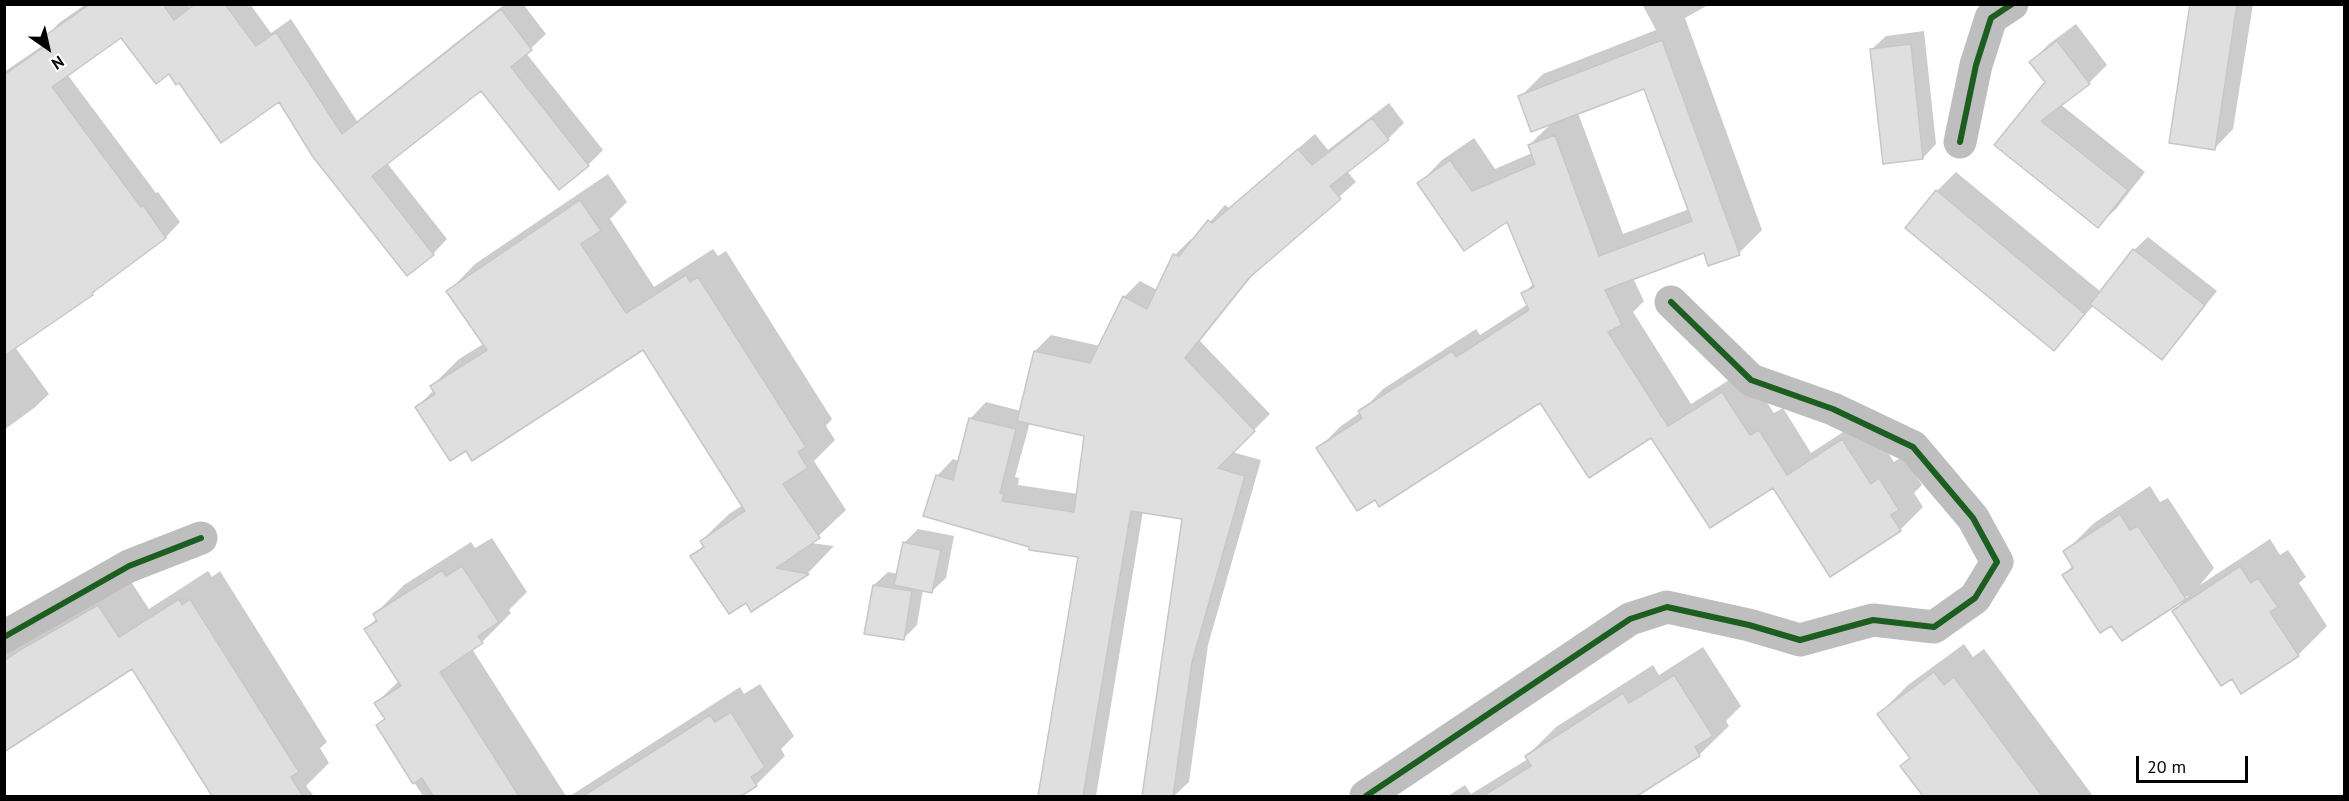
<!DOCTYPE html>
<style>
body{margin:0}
#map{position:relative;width:2349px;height:801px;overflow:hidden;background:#fff;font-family:"PT Sans",sans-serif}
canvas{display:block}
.frame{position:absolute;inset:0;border:6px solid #000;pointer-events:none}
.north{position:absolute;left:18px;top:18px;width:60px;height:60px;-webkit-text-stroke:4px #fff;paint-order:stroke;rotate:146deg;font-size:16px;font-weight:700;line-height:24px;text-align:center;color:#000}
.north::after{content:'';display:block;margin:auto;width:21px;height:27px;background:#000;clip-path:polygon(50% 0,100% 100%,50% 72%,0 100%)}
.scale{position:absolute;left:2136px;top:756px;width:112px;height:27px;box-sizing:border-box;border:3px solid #000;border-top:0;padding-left:8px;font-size:18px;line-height:21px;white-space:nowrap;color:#000;-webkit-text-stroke:4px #fff;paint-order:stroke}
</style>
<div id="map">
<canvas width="2349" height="801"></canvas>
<div class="frame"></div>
<div class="north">N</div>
<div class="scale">20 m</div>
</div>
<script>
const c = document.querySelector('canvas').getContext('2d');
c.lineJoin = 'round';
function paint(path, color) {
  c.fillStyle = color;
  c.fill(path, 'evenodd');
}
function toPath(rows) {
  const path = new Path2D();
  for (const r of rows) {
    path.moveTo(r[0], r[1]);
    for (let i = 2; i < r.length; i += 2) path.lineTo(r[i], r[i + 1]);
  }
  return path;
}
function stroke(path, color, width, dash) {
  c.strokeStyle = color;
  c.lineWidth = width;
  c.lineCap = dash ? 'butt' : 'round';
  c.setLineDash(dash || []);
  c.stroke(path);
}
paint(toPath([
 [86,4,187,4,189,7,193,4,250,4,271,33,291,19,357,121,505,4,523,4,546,34,526,53,603,150,588,165,481,89,387,163,447,239,433,254,279,100,179,81,122,36,67,74,156,193,158,192,180,222,166,237,104,282,92,294,15,347,49,394,34,408,4,430,4,72,48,42,45,38,59,23],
 [1642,4,1710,4,1685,18,1762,230,1739,253,1705,251,1633,278,1644,301,1633,312,1691,404,1745,370,1774,413,1783,408,1811,453,1866,417,1894,462,1903,456,1922,485,1914,493,1923,507,1900,530,1773,486,1652,436,1541,401,1375,498,1318,449,1341,426,1361,412,1383,389,1476,329,1480,335,1528,304,1523,294,1534,283,1508,220,1419,184,1442,160,1474,138,1495,169,1532,153,1529,145,1553,122,1520,97,1543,74,1656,30],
 [1644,87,1689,209,1623,234,1578,113],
 [2192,4,2253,4,2233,129,2214,149],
 [2076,24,2107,65,2089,83,2060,104,2145,172,2116,209,2098,226,1996,145,2047,82,2031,62,2049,44],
 [1924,31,1936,144,1923,158,1872,49,1886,36],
 [1389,103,1404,123,1388,139,1347,171,1356,182,1259,267,1200,341,1270,414,1232,452,1261,460,1208,645,1189,782,1174,796,1144,794,1184,517,1143,511,1096,796,1039,796,1080,556,1031,546,937,476,953,459,959,461,970,419,986,402,1021,411,1035,351,1051,335,1100,346,1124,297,1140,281,1157,290,1175,255,1191,239,1194,240,1225,205,1229,208,1315,134,1328,150],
 [1030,422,1086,435,1078,494,1018,485,1019,478,1015,477],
 [1956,172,2101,292,2134,250,2148,237,2217,291,2175,344,2162,358,2094,305,2054,349,1937,191],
 [608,174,627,202,610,219,654,287,713,249,718,256,726,251,832,419,826,426,835,440,814,461,846,510,811,543,834,546,808,573,752,610,746,601,692,556,704,545,701,541,729,514,743,505,643,348,466,449,417,407,434,390,432,386,459,359,485,343,448,292,475,264],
 [2150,486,2160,502,2168,498,2214,568,2200,585,2270,539,2280,555,2288,550,2306,577,2299,583,2327,626,2298,655,2232,677,2174,612,2189,595,2122,639,2112,624,2064,575,2073,565,2065,552,2094,523],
 [918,529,954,536,946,578,932,591,923,589,917,625,903,639,874,585,888,572,898,574,904,543],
 [492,538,527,592,509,610,511,613,482,642,472,649,566,796,423,796,377,726,385,718,376,703,399,681,366,629,377,618,375,614,404,585,471,542,475,548],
 [208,571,212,577,220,571,327,742,320,748,329,763,306,786,314,796,214,796,133,667,4,750,4,641,128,577,149,609],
 [1964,644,1973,657,1984,649,2093,796,1925,796,1902,766,1911,757,1879,714,1908,685],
 [1703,647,1741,706,1726,721,1729,726,1699,755,1634,796,1448,796,1465,785,1471,794,1528,759,1527,756,1556,727,1653,665,1659,675],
 [760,684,794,736,781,749,785,756,756,785,738,796,570,796,740,687,744,694]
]), '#0003');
const building = toPath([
 [90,4,169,4,165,7,174,20,195,4,225,4,256,46,276,32,342,134,501,9,532,50,511,67,589,166,559,190,481,91,372,176,434,255,407,276,313,157,279,102,221,143,179,83,176,85,169,74,156,84,121,38,52,87,141,207,143,205,166,238,92,293,93,295,4,356,4,75,48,44,43,37,90,4],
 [2190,4,2237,4,2215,150,2169,143,2190,4],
 [1662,40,1740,255,1708,266,1704,253,1605,290,1622,325,1608,332,1668,426,1722,392,1750,435,1759,430,1787,475,1842,439,1871,484,1879,478,1899,510,1891,515,1901,531,1830,577,1773,488,1710,528,1651,438,1589,478,1540,403,1379,507,1375,500,1357,511,1316,448,1362,418,1358,411,1452,351,1456,357,1529,310,1521,293,1534,287,1507,222,1464,251,1417,183,1450,160,1472,191,1535,164,1528,145,1555,135,1599,256,1692,221,1644,89,1531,132,1518,96,1662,40],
 [2057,41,2090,84,2041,121,2128,190,2098,228,1994,145,2045,82,2029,62,2057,41],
 [1911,44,1923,159,1883,164,1870,49,1911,44],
 [1372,118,1389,140,1330,186,1341,199,1250,277,1185,358,1255,431,1218,468,1245,476,1192,662,1173,796,1142,796,1182,519,1131,511,1083,796,1038,796,1078,557,1029,550,1029,547,923,516,936,475,953,480,969,418,1016,429,1000,493,1004,494,1002,501,1074,512,1084,436,1017,421,1034,351,1090,363,1123,296,1147,309,1173,254,1179,256,1208,220,1212,223,1298,149,1312,165,1372,118],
 [1936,190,2085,314,2054,351,1905,228,1936,190],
 [580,200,601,231,581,244,626,313,686,275,690,282,698,277,806,447,798,452,808,468,783,484,820,538,776,568,809,574,751,612,746,603,729,614,690,556,704,547,700,541,745,511,643,350,472,461,466,451,450,461,415,407,435,394,430,386,487,350,446,291,580,200],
 [2133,249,2205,305,2162,360,2090,304,2133,249],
 [2120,514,2130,530,2138,526,2186,599,2122,641,2111,626,2100,633,2062,575,2073,568,2063,551,2120,514],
 [903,542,941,550,932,593,894,585,903,542],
 [462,566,499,622,478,636,483,643,440,672,519,796,433,796,422,778,413,784,376,725,385,719,374,703,401,686,364,629,377,621,373,614,442,570,446,576,462,566],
 [2240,566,2251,583,2258,578,2278,607,2270,612,2299,656,2241,694,2232,679,2221,686,2172,611,2240,566],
 [873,585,912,591,904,640,864,634,873,585],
 [179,599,182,605,190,599,299,772,291,777,303,796,212,796,132,669,4,752,4,661,20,650,98,605,119,637,179,599],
 [1934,672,1944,685,1954,677,2042,796,1923,796,1900,766,1910,758,1877,714,1934,672],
 [1674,675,1713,736,1695,747,1700,756,1637,796,1483,796,1531,766,1525,756,1623,693,1629,703,1674,675],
 [731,712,765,767,751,777,757,786,741,796,583,796,710,715,715,722,731,712]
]);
paint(building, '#dfdfdf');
stroke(building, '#c7c7c7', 1.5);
stroke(toPath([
 [1960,142,1976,65,1991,18,2012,4],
 [4,637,129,566,201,538],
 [1366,796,1630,619,1667,607,1749,625,1800,640,1873,620,1934,627,1975,598,1997,562,1973,518,1913,447,1833,409,1751,380,1671,302]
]), '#bebebe', 33);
stroke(toPath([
 [1960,142,1976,65,1991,18,2012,4],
 [4,637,129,566,201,538],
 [1366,796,1630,619,1667,607,1749,625,1800,640,1873,620,1934,627,1975,598,1997,562,1973,518,1913,447,1833,409,1751,380,1671,302]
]), '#1b5e20', 6);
</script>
